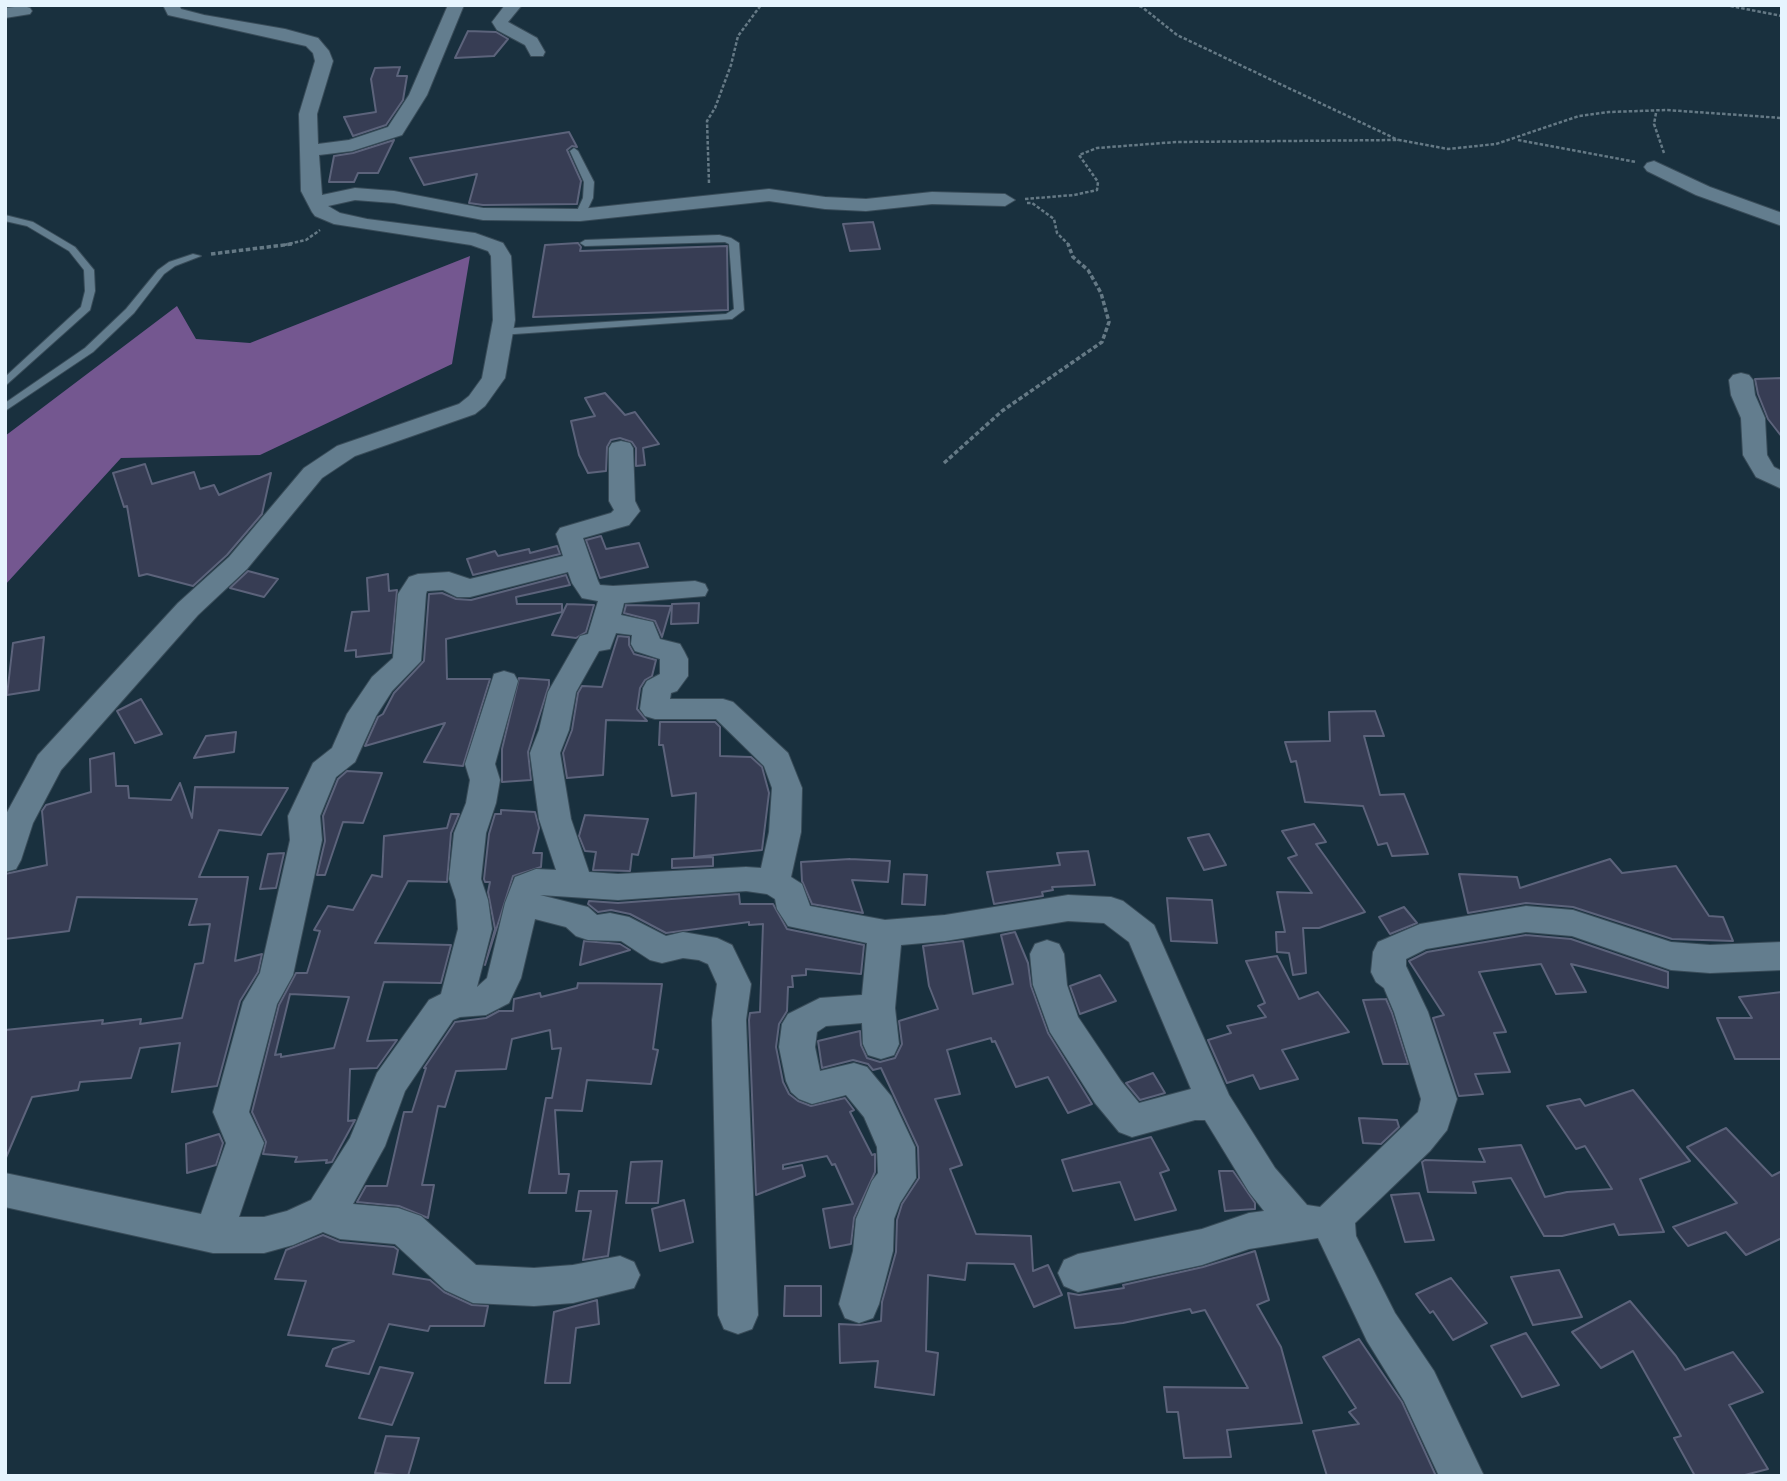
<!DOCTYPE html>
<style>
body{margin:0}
#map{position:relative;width:1787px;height:1481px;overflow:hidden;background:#19303e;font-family:"Varela Round",sans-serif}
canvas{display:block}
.frame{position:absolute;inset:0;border:7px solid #e6f4fe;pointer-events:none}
</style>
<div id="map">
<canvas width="1787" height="1481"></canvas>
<div class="frame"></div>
</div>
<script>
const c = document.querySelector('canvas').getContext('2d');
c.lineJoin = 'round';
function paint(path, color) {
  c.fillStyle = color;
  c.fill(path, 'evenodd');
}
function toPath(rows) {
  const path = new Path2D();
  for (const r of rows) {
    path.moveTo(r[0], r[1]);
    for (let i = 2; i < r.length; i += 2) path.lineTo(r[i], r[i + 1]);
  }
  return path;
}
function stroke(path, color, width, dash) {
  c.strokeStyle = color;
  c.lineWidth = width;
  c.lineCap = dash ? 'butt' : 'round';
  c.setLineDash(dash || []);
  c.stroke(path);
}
paint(toPath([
 [470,256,452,364,260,455,121,458,5,585,5,436,177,306,196,339,250,343]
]), '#745790');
const building = toPath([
 [468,31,496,32,508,39,494,56,455,58,468,31],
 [400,67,397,76,407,76,403,100,386,125,353,136,344,117,376,112,371,79,375,68,400,67],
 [569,132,577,147,572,146,567,150,581,181,577,204,483,205,469,203,477,174,424,185,410,158,569,132],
 [394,140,378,173,358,173,354,182,329,182,334,156,353,153,394,140],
 [873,222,880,249,850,251,843,224,873,222],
 [578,243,581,247,580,251,727,246,728,310,533,317,545,245,578,243],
 [1782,378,1782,437,1768,419,1758,394,1755,379,1782,378],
 [605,393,625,415,635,412,659,444,643,448,645,465,636,466,636,448,632,442,620,438,611,440,607,447,606,471,588,473,579,455,571,421,595,416,585,398,605,393],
 [145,464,152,484,194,472,200,489,214,485,219,495,271,473,262,514,227,555,193,586,147,574,139,576,127,506,124,507,113,473,145,464],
 [601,536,606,549,639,543,648,567,600,578,586,540,601,536],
 [557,546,560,554,473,575,467,559,495,551,498,556,529,549,530,553,557,546],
 [248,571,278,579,264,597,230,588,248,571],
 [388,574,389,591,397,590,391,653,356,657,356,650,345,651,352,612,369,611,367,578,388,574],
 [566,575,570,585,516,597,517,604,562,604,562,612,446,639,447,679,490,679,463,766,424,762,445,723,365,746,378,717,383,714,394,693,424,661,429,594,442,593,456,599,471,600,566,575],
 [699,603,698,623,671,624,672,604,699,603],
 [567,604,594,605,586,632,576,638,552,635,567,604],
 [626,605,671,606,662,637,655,621,624,613,626,605],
 [618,636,629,637,629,645,634,654,656,660,652,676,645,680,640,688,637,709,647,721,606,720,603,775,567,778,563,753,572,730,578,693,582,686,602,687,618,636],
 [44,637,39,690,7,695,13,643,44,637],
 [519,678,549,680,549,685,528,752,531,780,502,782,502,749,519,678],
 [141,699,162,734,135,743,117,711,141,699],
 [1375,711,1384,736,1364,736,1380,795,1404,794,1428,854,1392,856,1387,843,1378,845,1363,806,1305,802,1296,761,1291,762,1285,742,1330,741,1329,712,1375,711],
 [660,722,715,722,720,727,720,756,751,757,762,767,769,793,762,850,694,857,696,793,672,796,663,745,659,745,660,722],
 [236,732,234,752,194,758,206,736,236,732],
 [114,753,116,786,128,786,129,798,171,800,180,783,192,818,195,787,288,788,261,835,219,830,199,877,248,877,235,961,262,954,258,972,240,1001,217,1086,172,1092,180,1043,140,1048,131,1078,80,1082,78,1090,32,1097,5,1160,5,1030,103,1020,102,1024,141,1019,140,1024,182,1018,195,964,203,963,210,924,189,925,197,899,77,897,69,931,5,939,5,874,47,865,42,811,46,805,91,792,90,759,114,753],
 [347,771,382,773,363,823,343,822,325,875,317,875,325,841,323,816,338,779,347,771],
 [501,810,535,812,539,828,533,853,542,853,541,867,513,876,485,965,495,929,488,892,490,882,485,882,484,879,489,834,495,814,501,814,501,810],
 [451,814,459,814,451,833,447,882,408,881,375,943,451,945,441,983,384,982,367,1041,397,1040,377,1068,350,1069,348,1121,355,1120,332,1162,326,1163,327,1160,295,1162,297,1157,263,1154,266,1142,252,1112,279,1005,296,973,307,973,320,931,314,930,328,906,353,910,372,875,382,877,384,836,447,828,451,814],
 [290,994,349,997,334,1048,281,1057,281,1054,275,1055,290,994],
 [585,815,648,819,638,855,632,854,630,871,593,870,596,852,585,851,579,836,585,815],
 [1314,824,1326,842,1316,844,1365,912,1319,928,1303,928,1306,973,1293,975,1289,953,1277,952,1276,932,1285,932,1277,892,1312,893,1288,858,1297,855,1282,831,1314,824],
 [1209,834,1226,865,1204,870,1188,838,1209,834],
 [1088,851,1095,885,1052,887,1053,890,1042,892,1043,896,994,904,987,872,1060,865,1057,853,1088,851],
 [284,853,276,888,260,889,268,854,284,853],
 [713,857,713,866,672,868,672,859,713,857],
 [850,859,890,861,888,882,852,880,863,913,812,904,802,881,801,862,850,859],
 [1610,859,1622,873,1676,866,1709,916,1723,917,1733,941,1672,939,1573,907,1526,903,1468,913,1459,874,1517,877,1520,888,1610,859],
 [904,874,927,875,925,905,902,904,904,874],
 [739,894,740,904,773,904,787,929,864,945,861,974,806,969,806,975,792,976,793,987,788,987,787,1011,779,1024,776,1047,783,1082,789,1094,798,1101,811,1106,845,1098,854,1110,850,1112,872,1155,875,1154,875,1172,854,1218,851,1244,830,1248,823,1209,853,1204,835,1164,832,1165,827,1156,783,1165,783,1169,802,1165,805,1176,756,1195,749,1020,750,1013,760,1012,763,924,749,925,749,922,666,933,630,914,611,910,598,912,588,904,589,901,618,903,739,894],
 [1167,898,1212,900,1217,943,1171,941,1167,898],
 [1404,907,1417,923,1390,934,1379,917,1404,907],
 [1015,932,1028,963,1031,986,1048,1033,1092,1104,1068,1113,1048,1077,1016,1087,995,1041,992,1042,991,1038,947,1050,960,1094,935,1099,962,1165,950,1169,976,1234,1031,1236,1033,1271,1048,1265,1062,1295,1034,1307,1014,1264,967,1263,965,1280,928,1275,926,1351,938,1353,934,1395,875,1387,878,1361,840,1363,839,1324,860,1325,881,1321,882,1302,896,1252,897,1220,902,1204,919,1178,918,1147,881,1068,873,1070,868,1064,853,1060,822,1068,818,1041,860,1031,861,1045,867,1058,880,1062,895,1058,902,1044,899,1021,938,1009,929,986,923,946,963,941,973,994,1013,984,1001,935,1015,932],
 [1526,935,1571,939,1668,972,1668,988,1571,964,1586,992,1556,994,1541,964,1479,972,1506,1032,1494,1033,1510,1072,1475,1074,1483,1094,1459,1096,1433,1018,1444,1015,1409,961,1427,952,1526,935],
 [584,941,620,944,630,950,580,965,584,941],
 [1277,956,1299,999,1318,992,1349,1032,1282,1050,1298,1079,1260,1089,1253,1075,1227,1083,1208,1040,1231,1033,1227,1026,1266,1017,1258,1006,1265,1003,1246,961,1277,956],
 [1100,975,1116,1001,1080,1014,1070,986,1100,975],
 [578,983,662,984,653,1049,658,1050,651,1084,587,1080,582,1111,555,1110,559,1174,569,1174,566,1193,529,1193,546,1098,552,1098,561,1048,552,1049,550,1030,512,1039,506,1069,456,1071,445,1107,438,1106,422,1185,434,1185,428,1218,399,1206,357,1202,366,1186,387,1186,404,1112,412,1112,426,1068,424,1068,455,1022,486,1018,499,1011,513,1011,514,999,540,993,541,997,577,988,578,983],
 [1782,992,1782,1059,1735,1059,1717,1018,1752,1018,1739,997,1782,992],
 [1386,999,1392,1013,1408,1064,1383,1064,1363,1000,1386,999],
 [1153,1073,1165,1093,1140,1100,1126,1083,1153,1073],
 [1633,1090,1690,1161,1640,1179,1664,1232,1619,1235,1614,1224,1562,1236,1544,1236,1511,1178,1473,1182,1476,1193,1428,1192,1422,1162,1425,1160,1485,1162,1479,1149,1521,1145,1545,1197,1567,1192,1612,1189,1585,1146,1576,1149,1547,1106,1580,1099,1585,1106,1633,1090],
 [1359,1118,1397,1120,1399,1127,1381,1144,1363,1143,1359,1118],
 [1726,1128,1772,1176,1782,1171,1782,1238,1746,1255,1726,1232,1688,1246,1673,1227,1737,1203,1687,1147,1726,1128],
 [219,1134,223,1143,216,1165,187,1173,186,1144,219,1134],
 [1151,1137,1169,1170,1160,1173,1176,1210,1135,1220,1120,1182,1073,1191,1062,1160,1151,1137],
 [662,1161,658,1203,626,1203,631,1162,662,1161],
 [1219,1171,1233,1171,1255,1203,1255,1209,1225,1211,1219,1171],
 [579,1191,617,1191,608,1256,583,1260,591,1211,576,1211,579,1191],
 [1419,1193,1434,1240,1405,1242,1391,1195,1419,1193],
 [684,1200,693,1242,660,1251,652,1209,684,1200],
 [323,1235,340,1242,394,1247,398,1250,393,1274,430,1280,444,1292,472,1305,488,1306,484,1326,430,1326,428,1331,389,1324,369,1374,326,1366,333,1349,354,1341,288,1335,306,1281,275,1279,286,1250,323,1235],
 [1255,1251,1269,1300,1257,1305,1281,1347,1302,1423,1227,1430,1231,1457,1184,1458,1178,1412,1167,1412,1164,1387,1248,1388,1205,1310,1192,1313,1190,1309,1123,1323,1075,1328,1068,1293,1079,1295,1124,1288,1123,1285,1203,1267,1255,1251],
 [1559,1270,1582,1317,1533,1325,1511,1277,1559,1270],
 [1451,1278,1487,1323,1453,1340,1433,1311,1430,1313,1416,1294,1451,1278],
 [785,1286,821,1286,821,1316,784,1316,785,1286],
 [597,1300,599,1324,576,1328,570,1383,545,1383,554,1312,597,1300],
 [1630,1301,1676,1356,1685,1370,1733,1352,1763,1392,1729,1405,1768,1469,1741,1476,1695,1476,1674,1438,1681,1436,1633,1351,1601,1368,1572,1332,1630,1301],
 [1526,1333,1559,1385,1522,1397,1491,1346,1526,1333],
 [1359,1339,1402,1402,1436,1476,1327,1476,1313,1431,1359,1424,1349,1412,1356,1408,1323,1357,1359,1339],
 [380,1367,413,1373,392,1425,359,1418,380,1367],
 [386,1436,419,1438,408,1476,375,1473,386,1436]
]);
paint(building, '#373d54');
stroke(building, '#5c637b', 2);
const service = toPath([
 [574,148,578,151,594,182,593,198,585,215,580,218,575,215,583,198,584,182,570,151,574,148],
 [5,215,33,222,75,247,94,270,95,291,90,310,5,386,5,377,81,307,85,291,84,270,69,251,27,226,5,221,5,215],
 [719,235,731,238,739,243,744,310,732,319,500,335,495,332,500,329,726,314,734,309,729,244,725,242,585,246,580,243,585,240,719,235],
 [193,254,201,256,175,266,164,274,134,313,93,352,5,411,5,403,85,348,126,309,158,270,169,262,193,254]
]);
const minor = toPath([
 [163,5,179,5,181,9,204,15,285,29,318,38,329,51,333,61,317,114,318,144,349,140,388,127,409,95,448,5,464,5,427,95,402,135,352,151,319,155,322,195,355,188,394,191,483,208,580,209,769,189,825,197,866,199,932,192,1005,194,1015,200,1005,206,932,204,866,211,825,209,769,201,580,221,483,220,394,203,355,200,328,206,340,213,367,219,475,233,503,243,511,256,515,320,505,378,485,406,475,414,355,456,322,478,247,569,198,615,61,770,33,823,21,860,16,869,5,872,5,816,38,755,178,603,229,557,304,468,337,446,459,404,469,396,482,378,493,320,491,256,488,251,471,245,334,224,315,216,312,212,301,191,300,151,299,114,315,61,313,53,306,46,168,15,163,5],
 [505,5,522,5,508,22,537,38,545,52,543,56,531,56,525,45,497,30,492,22,505,5],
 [24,6,30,8,32,11,30,14,5,18,5,8,24,6],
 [1654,161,1710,187,1782,213,1782,226,1696,195,1647,171,1644,167,1647,163,1654,161],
 [1741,373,1749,375,1753,380,1755,395,1765,418,1767,455,1774,467,1782,471,1782,489,1756,477,1743,455,1741,418,1731,395,1729,380,1733,375,1741,373],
 [621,441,630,443,633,448,635,501,640,511,629,525,583,538,598,581,600,585,613,586,695,581,705,584,708,590,705,596,624,603,621,615,653,622,660,639,680,644,684,651,688,659,688,676,677,691,671,693,670,699,723,699,733,702,788,753,802,788,801,832,791,877,802,884,810,906,885,920,945,915,1068,895,1111,897,1123,901,1154,925,1229,1095,1275,1168,1307,1205,1320,1207,1418,1112,1421,1099,1394,1012,1384,988,1376,982,1371,972,1373,952,1378,942,1420,924,1526,906,1573,910,1671,942,1710,945,1782,942,1782,970,1710,973,1671,970,1572,936,1526,932,1426,949,1406,959,1406,966,1428,1012,1457,1099,1447,1130,1430,1151,1355,1223,1356,1236,1395,1313,1434,1371,1484,1476,1439,1476,1404,1401,1367,1341,1318,1238,1249,1249,1202,1265,1078,1292,1064,1286,1058,1273,1064,1260,1078,1254,1202,1229,1249,1213,1264,1211,1249,1192,1205,1120,1195,1120,1132,1137,1119,1132,1095,1103,1050,1032,1033,985,1030,954,1035,944,1047,940,1059,944,1064,954,1067,985,1078,1017,1121,1081,1139,1103,1191,1089,1129,942,1104,923,1068,921,945,941,901,945,895,1008,899,1044,894,1055,881,1059,868,1055,863,1044,862,1023,826,1026,817,1032,815,1047,820,1071,854,1063,867,1067,891,1096,915,1147,916,1178,900,1203,894,1219,893,1251,879,1304,873,1318,859,1323,845,1318,839,1304,853,1251,856,1219,872,1181,878,1173,877,1147,864,1117,846,1095,812,1104,799,1099,791,1092,786,1081,779,1047,782,1024,788,1014,820,998,862,995,867,943,788,926,777,909,775,899,767,894,746,891,618,900,540,895,588,907,597,915,610,913,629,917,666,936,683,932,717,938,732,945,751,984,746,1020,758,1315,752,1329,738,1334,724,1329,718,1315,712,1020,717,984,708,964,699,960,683,958,662,963,650,960,621,941,588,940,576,936,566,927,535,919,521,978,509,1003,486,1015,460,1017,453,1020,405,1091,385,1146,353,1204,398,1208,421,1216,476,1265,534,1268,573,1265,620,1256,634,1262,640,1275,634,1288,573,1303,534,1306,473,1303,445,1290,395,1244,340,1239,323,1232,293,1245,264,1253,213,1253,5,1207,5,1173,201,1214,226,1143,213,1112,243,1002,260,973,290,840,288,816,313,763,332,748,347,714,372,677,393,658,398,594,409,577,418,574,449,572,470,579,563,556,556,534,560,528,611,513,614,510,609,501,609,448,612,443,621,441],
 [568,572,572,583,582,598,598,601,588,634,580,636,548,692,539,730,530,753,539,819,556,870,536,869,515,877,505,903,487,978,477,987,492,929,488,900,481,879,486,833,496,803,500,780,495,764,518,681,514,674,504,671,494,674,465,764,470,780,466,803,454,833,449,879,456,900,458,929,441,994,429,1000,377,1073,350,1138,311,1200,287,1211,264,1217,239,1217,264,1143,249,1112,277,1004,293,975,322,840,320,816,336,777,355,762,376,716,392,691,421,661,426,594,427,591,443,590,457,597,470,597,568,572],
 [616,633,632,635,631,644,635,651,660,659,660,674,647,681,643,688,640,709,645,716,655,719,716,719,764,766,772,788,769,832,761,868,746,867,618,874,589,872,571,819,560,753,569,730,576,692,599,651,610,649,616,633]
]);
stroke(service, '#394c59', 2);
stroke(minor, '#394c59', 2);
stroke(toPath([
 [1134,5,1142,7,1177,35,1398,140],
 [1725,5,1782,16],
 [1656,113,1654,124,1664,153],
 [1518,140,1636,162],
 [709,183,707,121,715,108,731,65,738,36,761,5],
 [1025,199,1074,195,1097,190,1098,182,1079,155,1097,148,1176,142,1399,140,1448,149,1496,144,1579,116,1609,112,1667,110,1782,118],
 [1027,203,1032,203,1054,219,1057,233,1069,245],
 [284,245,306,240,320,230]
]), '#657985', 2.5, [3.5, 2]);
stroke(toPath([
 [211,254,292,244],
 [944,463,1002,411,1102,342,1109,322,1101,293,1088,270,1073,257,1068,244]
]), '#657985', 3.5, [4.5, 2.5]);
paint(service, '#637d8e');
paint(minor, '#637d8e');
</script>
